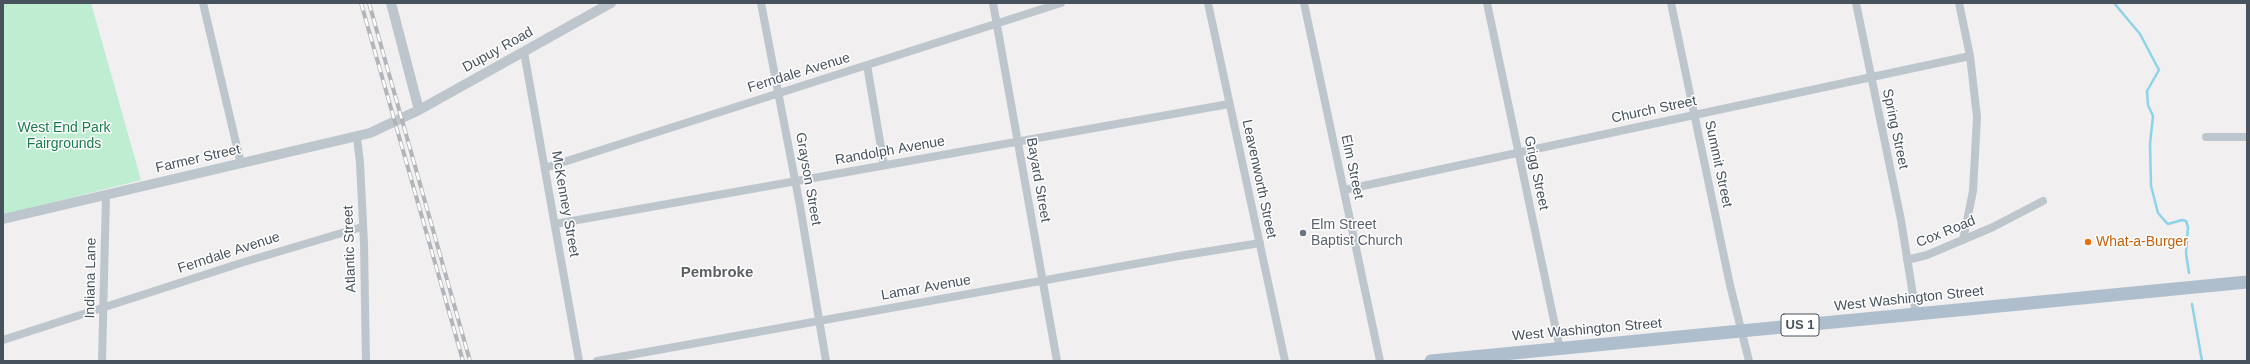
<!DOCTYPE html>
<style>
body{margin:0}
#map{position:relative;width:2250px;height:364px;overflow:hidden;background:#f1efef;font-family:Arial,sans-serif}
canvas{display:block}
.frame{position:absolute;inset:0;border:4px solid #47525c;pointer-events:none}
</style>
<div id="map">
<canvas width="2250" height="364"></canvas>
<div class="frame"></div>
</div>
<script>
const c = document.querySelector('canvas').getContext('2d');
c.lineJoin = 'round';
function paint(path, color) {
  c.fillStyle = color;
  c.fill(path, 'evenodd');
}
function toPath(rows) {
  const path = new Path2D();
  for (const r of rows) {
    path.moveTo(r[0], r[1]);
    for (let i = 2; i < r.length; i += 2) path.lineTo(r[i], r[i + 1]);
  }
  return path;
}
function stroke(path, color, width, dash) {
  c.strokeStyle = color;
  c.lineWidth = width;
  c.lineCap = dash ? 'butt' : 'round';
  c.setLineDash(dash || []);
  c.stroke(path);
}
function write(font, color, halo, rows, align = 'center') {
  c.font = font + ' Arial,sans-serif';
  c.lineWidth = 3;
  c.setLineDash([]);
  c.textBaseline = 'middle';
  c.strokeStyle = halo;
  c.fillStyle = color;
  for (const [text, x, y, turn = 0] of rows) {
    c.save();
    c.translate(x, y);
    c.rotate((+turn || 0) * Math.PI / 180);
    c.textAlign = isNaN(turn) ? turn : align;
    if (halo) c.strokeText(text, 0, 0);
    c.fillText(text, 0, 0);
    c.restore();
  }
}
paint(toPath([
 [3,3,91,3,141,180,3,215]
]), '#bfedd1');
stroke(toPath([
 [2114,3,2140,34,2159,70,2147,91,2148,105,2153,116,2150,144,2151,186,2158,213,2165,221,2168,224,2182,220,2186,221,2188,227,2186,253,2189,273],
 [2192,304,2202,361]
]), '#8dd4e9', 2.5);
stroke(toPath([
 [203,3,241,164],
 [761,3,800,206,826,361],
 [993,3,1057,361],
 [1208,3,1285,361],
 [1304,3,1380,361],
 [1487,3,1560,349],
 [1671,3,1730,285,1749,361],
 [1856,3,1901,220,1916,314],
 [1959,3,1970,56,1977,117,1973,191,1963,240],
 [524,52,579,361],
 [867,65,884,165],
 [357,137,360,163,364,244,366,361],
 [2206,137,2247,137],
 [545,168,1061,3],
 [1344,190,1970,56],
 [555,224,1229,104],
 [1907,260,1927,255,1993,227,2043,201],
 [3,340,244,262,362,227],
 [102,361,106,195],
 [597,361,1179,256,1260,243]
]), '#bdc6cd', 8);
stroke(toPath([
 [391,3,419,110],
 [3,219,370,133,419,110,611,3]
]), '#bdc6cd', 10);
stroke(toPath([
 [1431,361,2247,282]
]), '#afbecd', 13);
const rail = toPath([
 [361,3,463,361],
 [369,3,470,361]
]);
stroke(rail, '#b1b4b9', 4);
stroke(rail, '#fff', 2.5, [8]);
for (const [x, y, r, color] of [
 [1303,233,4,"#6b7280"],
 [2088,242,4,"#e8710a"]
]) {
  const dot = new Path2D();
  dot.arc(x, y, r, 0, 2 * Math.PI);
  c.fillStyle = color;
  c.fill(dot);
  stroke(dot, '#fff', 1.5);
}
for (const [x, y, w] of [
 [1800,325,38]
]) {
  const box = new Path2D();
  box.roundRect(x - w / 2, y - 11, w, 22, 3);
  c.fillStyle = '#fff';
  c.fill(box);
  stroke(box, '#47525c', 1);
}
write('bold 13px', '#47525c', null, [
 ["US 1",1800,325]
]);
write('14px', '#47525c', '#fff', [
 ["Dupuy Road",498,50,-29],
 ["Ferndale Avenue",799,73,-17],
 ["Church Street",1654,110,-12],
 ["Spring Street",1895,129,78],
 ["Randolph Avenue",890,151,-10],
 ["Farmer Street",198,159,-13],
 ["Summit Street",1718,164,78],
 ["Elm Street",1352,167,78],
 ["Grigg Street",1536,173,78],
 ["Grayson Street",808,179,80],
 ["Leavenworth Street",1259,179,78],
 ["Bayard Street",1038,180,80],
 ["McKenney Street",565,204,80],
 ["Cox Road",1946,232,-22],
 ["Atlantic Street",350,249,-92],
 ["Ferndale Avenue",229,253,-18],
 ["Indiana Lane",91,278,-89],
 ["Lamar Avenue",926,288,-10],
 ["West Washington Street",1909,299,-6],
 ["West Washington Street",1587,330,-5]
]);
write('14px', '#1a7b4c', '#fff', [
 ["West End Park",64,128],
 ["Fairgrounds",64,144]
]);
write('14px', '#5b616d', '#fff', [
 ["Elm Street",1311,225],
 ["Baptist Church",1311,241]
], 'left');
write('14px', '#c56008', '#fff', [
 ["What-a-Burger",2096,242]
], 'left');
write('bold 15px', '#5c5f63', '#fff', [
 ["Pembroke",717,273]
]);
</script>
